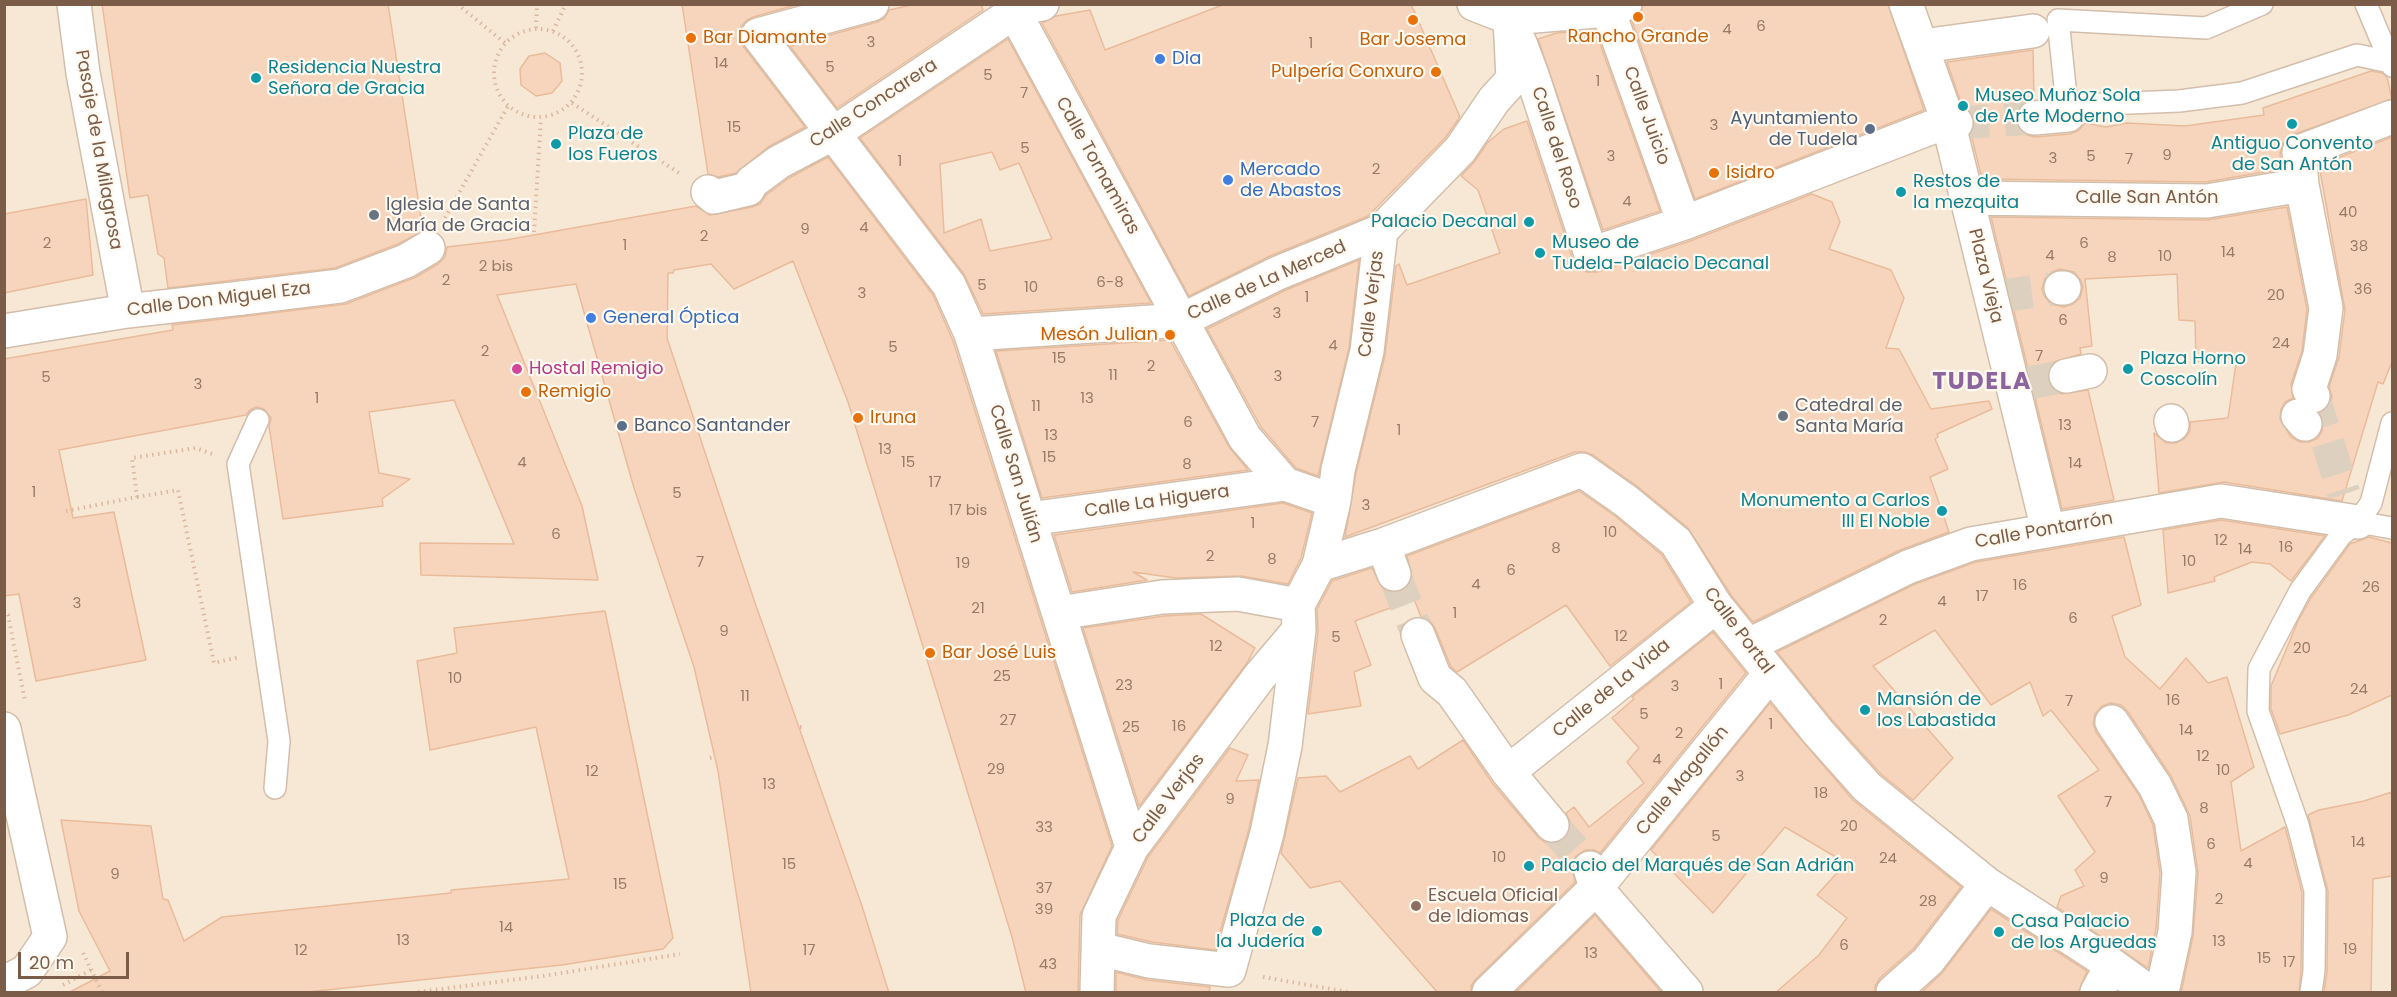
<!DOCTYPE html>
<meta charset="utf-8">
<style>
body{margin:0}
#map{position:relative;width:2397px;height:997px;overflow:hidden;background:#fef6e7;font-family:Poppins,sans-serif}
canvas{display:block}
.frame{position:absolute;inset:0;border:6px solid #7b5c48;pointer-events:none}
.scale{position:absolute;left:18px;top:952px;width:111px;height:27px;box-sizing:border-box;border:3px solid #7b5c48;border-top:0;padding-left:8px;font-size:18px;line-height:21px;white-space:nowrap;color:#7b5c48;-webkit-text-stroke:4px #fff9f0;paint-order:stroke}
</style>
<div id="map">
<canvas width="2397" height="997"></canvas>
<div class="frame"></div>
<div class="scale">20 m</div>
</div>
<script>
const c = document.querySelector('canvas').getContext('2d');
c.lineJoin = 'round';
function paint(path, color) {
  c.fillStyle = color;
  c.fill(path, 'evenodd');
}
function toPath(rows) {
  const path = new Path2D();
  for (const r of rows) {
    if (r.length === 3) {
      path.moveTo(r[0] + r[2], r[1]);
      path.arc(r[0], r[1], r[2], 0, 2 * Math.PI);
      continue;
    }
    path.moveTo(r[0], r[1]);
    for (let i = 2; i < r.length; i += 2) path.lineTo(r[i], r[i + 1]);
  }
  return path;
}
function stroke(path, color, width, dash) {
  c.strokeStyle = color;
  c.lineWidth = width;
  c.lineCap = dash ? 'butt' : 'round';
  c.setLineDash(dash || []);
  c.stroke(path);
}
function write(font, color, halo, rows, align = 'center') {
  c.font = font + ' Poppins,sans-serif';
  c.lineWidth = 4.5;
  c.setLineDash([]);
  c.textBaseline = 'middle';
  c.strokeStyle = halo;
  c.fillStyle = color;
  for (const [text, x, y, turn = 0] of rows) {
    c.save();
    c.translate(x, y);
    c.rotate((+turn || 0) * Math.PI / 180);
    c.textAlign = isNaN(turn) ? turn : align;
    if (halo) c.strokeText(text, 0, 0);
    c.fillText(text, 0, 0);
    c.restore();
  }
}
paint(toPath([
 [5,5,2392,5,2392,992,5,992]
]), '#f7e8d5');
const building = toPath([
 [102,4,388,4,423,231,398,244,335,268,168,288,164,258,158,254,148,195,130,198,102,4],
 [682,4,799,4,753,17,746,21,740,28,739,38,743,46,805,127,768,147,736,173,718,177,708,174,682,4],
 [916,4,981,4,983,10,837,108,790,46,877,22,885,18,889,10,916,4],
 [1225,4,1411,4,1460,117,1445,138,1368,216,1270,256,1189,296,1042,23,1056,16,1090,10,1105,50,1225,4],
 [1643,4,1888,4,1924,110,1695,199,1632,21,1640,16,1643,4],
 [1595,30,1660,211,1603,230,1538,39,1557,33,1595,30],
 [1008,39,1151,303,983,314,964,274,860,138,1008,39],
 [992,152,1000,170,1019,163,1052,239,990,251,981,219,944,233,940,164,992,152],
 [2033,50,2034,99,2023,103,2017,110,2015,119,2019,129,2027,135,2035,137,2070,134,2079,130,2085,123,2106,127,2127,123,2185,126,2264,115,2263,108,2371,71,2382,73,2387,77,2392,99,2292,135,2283,143,2280,154,2282,169,2206,182,1982,179,1971,134,1974,127,1974,117,1969,110,1962,106,1947,62,2033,50],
 [545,53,560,63,562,81,552,93,536,96,521,85,520,69,529,56,545,53],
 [1527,121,1573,260,1578,268,1587,272,1597,272,1690,241,1812,194,1832,202,1840,222,1829,249,1891,270,1904,298,1886,348,1899,349,1931,409,1989,401,1992,409,1937,434,1938,437,1935,439,1948,469,1930,477,1949,532,1900,550,1753,622,1731,595,1688,528,1637,486,1593,455,1585,452,1575,452,1345,537,1356,473,1385,355,1396,266,1399,264,1407,285,1500,253,1478,190,1461,176,1475,161,1488,142,1504,129,1527,121],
 [2392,137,2392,362,2383,384,2378,382,2342,501,2224,482,2159,493,2154,433,2166,443,2176,443,2185,438,2190,431,2190,422,2228,418,2237,357,2196,362,2195,321,2179,320,2177,274,2085,279,2092,346,2080,348,2081,354,2054,362,2048,370,2048,379,2052,388,2061,394,2088,390,2114,500,2062,509,1991,217,2207,220,2287,207,2307,309,2302,351,2291,384,2293,398,2285,402,2281,409,2280,419,2291,437,2300,442,2309,442,2318,438,2322,431,2323,421,2320,413,2329,406,2332,397,2329,387,2339,357,2345,310,2319,165,2392,137],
 [2060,269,2074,272,2080,279,2083,287,2080,298,2073,304,2064,307,2051,304,2045,297,2042,289,2045,278,2052,272,2060,269],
 [828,157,933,295,953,341,1112,846,1080,915,1078,993,1026,993,1012,937,848,402,793,261,734,289,711,264,674,270,673,273,668,273,667,338,754,600,862,906,889,993,751,993,718,771,694,667,634,488,576,284,497,295,582,506,598,580,421,575,420,543,514,544,454,400,369,412,379,473,410,479,382,499,383,506,283,519,269,426,271,418,264,409,256,407,250,410,246,415,59,450,73,518,114,512,146,660,36,681,19,594,4,596,4,359,173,330,172,325,346,304,416,277,438,264,445,257,447,247,506,240,696,206,710,215,752,207,760,204,766,195,789,178,828,157],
 [86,199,93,275,4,293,4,214,86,199],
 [1359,260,1349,348,1318,476,1296,468,1261,427,1207,329,1286,290,1359,260],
 [1170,340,1229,447,1248,470,1042,498,996,351,1170,340],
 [1579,491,1615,516,1662,555,1691,602,1610,666,1566,605,1457,672,1451,667,1435,628,1429,620,1421,617,1414,599,1355,621,1371,665,1354,672,1361,706,1308,714,1318,632,1317,609,1332,581,1372,568,1383,589,1392,593,1400,592,1408,586,1412,578,1407,556,1579,491],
 [1283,503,1312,513,1301,558,1288,584,1241,576,1176,578,1133,572,1147,580,1072,592,1054,535,1283,503],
 [2221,520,2325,536,2291,581,2270,564,2252,562,2214,577,2215,581,2168,593,2163,530,2221,520],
 [2124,537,2141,605,2112,616,2125,657,2160,689,2186,658,2208,683,2227,677,2254,767,2231,782,2241,851,2285,827,2302,893,2301,970,2299,993,2181,993,2193,936,2198,873,2190,816,2171,776,2128,712,2121,705,2111,703,2102,706,2095,714,2093,724,2096,732,2139,795,2153,825,2160,873,2156,929,2148,968,2057,907,2061,896,2084,886,2075,870,2095,852,2058,796,2099,770,2051,710,2043,716,2030,682,1991,705,1935,630,1873,666,1953,758,1913,800,1880,773,1832,720,1777,652,1915,584,1976,562,2124,537],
 [2369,537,2392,543,2392,695,2348,715,2280,734,2271,709,2271,686,2298,621,2311,598,2350,544,2369,537],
 [605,611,673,938,663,949,562,965,298,993,68,993,110,971,79,911,61,820,151,826,163,899,168,900,184,941,222,917,451,893,451,890,569,879,536,727,430,750,417,661,457,653,454,628,605,611],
 [1201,614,1255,648,1247,663,1139,806,1083,628,1164,616,1201,614],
 [1713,632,1746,673,1600,853,1594,850,1585,850,1576,856,1572,864,1575,882,1476,979,1471,986,1471,993,1438,993,1340,881,1310,888,1281,853,1298,778,1326,776,1340,792,1410,756,1418,769,1463,740,1493,784,1538,837,1546,843,1556,843,1563,840,1570,831,1570,821,1566,813,1574,807,1589,827,1644,783,1627,762,1639,748,1612,718,1634,699,1632,697,1713,632],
 [1770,703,1853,800,1961,887,1914,948,1880,978,1875,986,1875,993,1775,993,1819,955,1847,918,1817,895,1846,863,1785,827,1713,913,1651,850,1770,703],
 [1230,748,1248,755,1236,781,1259,780,1249,829,1215,950,1152,942,1117,934,1118,920,1148,857,1230,748],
 [2392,792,2392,876,2373,879,2371,993,2324,993,2327,971,2328,891,2308,815,2319,810,2364,801,2392,792],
 [1991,909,2087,971,2078,993,1921,993,1943,972,1991,909],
 [1595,915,1662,993,1515,993,1595,915],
 [1116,972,1147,980,1210,987,1209,993,1116,993,1116,972]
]);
paint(building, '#f6d5bc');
stroke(building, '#eabb9b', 1.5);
stroke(toPath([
 [1999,296,2061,288],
 [2024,384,2066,376],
 [2313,396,2344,494],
 [1394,574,1418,635],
 [1552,825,1590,868]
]), '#ddd0bf', 33, [33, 16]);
stroke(toPath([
 [1956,123,2034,118]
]), '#ddd0bf', 33, [33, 16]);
const service = toPath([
 [2366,4,2392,66],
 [2068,115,2080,105,2179,101,2242,93,2357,55,2390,62],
 [2068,115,2058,20,2206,28,2262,4],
 [258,420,238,464,279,741,275,788],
 [2358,522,2392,528],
 [2311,992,2314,971,2315,891,2298,825,2258,711,2259,669,2300,591,2341,535,2358,522,2371,503,2392,423]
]);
const pedestrian = toPath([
 [74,4,83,73,125,296],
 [872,4,758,35,949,285,971,334,1132,847],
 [1010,4,1245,438,1285,484,1334,501],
 [1474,4,1510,18,1608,10,1625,4],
 [1906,4,1948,121,2048,530],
 [1608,10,1684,223],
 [1520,43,1532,75,1591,254,1684,223,1948,121],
 [1922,46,2033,31],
 [2302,185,2326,308,2320,355,2309,389,2313,396],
 [708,192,714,197,748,189,752,182,779,162,834,133,1013,13,1030,6,1042,4],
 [1967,198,2207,201,2302,185,2299,152,2392,117],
 [2061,288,2064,288],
 [242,298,340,286,406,261,428,248],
 [971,334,1182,320,1278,273,1381,231],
 [2066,376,2090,371],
 [2298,416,2305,424],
 [2171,421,2172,425],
 [1029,519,1285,484],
 [1383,545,1394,574],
 [1319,565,1383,545,1582,470,1626,501,1676,542,1716,606,1818,732,1867,787,1987,884,2112,965,2145,989,2158,992],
 [1059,613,1162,597,1238,594,1298,605],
 [1418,635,1435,678,1452,692,1508,772,1552,825],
 [1749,645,1908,567,1971,544,2221,501,2358,522],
 [2112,722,2155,786,2171,819,2179,872,2175,932,2162,992],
 [1508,772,1716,606],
 [1590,868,1596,888,1686,992],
 [1099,949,1149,961,1229,970,1267,833,1285,746,1299,630],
 [1097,992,1099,916,1132,847,1260,676,1299,630,1298,605,1319,565,1334,501,1338,470,1367,351,1381,231,1460,150,1494,100,1513,79,1510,18],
 [1489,992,1596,888,1770,674],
 [1893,992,1928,961,1987,884],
 [2097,992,2112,965]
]);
const minor = toPath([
 [2034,118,2068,115],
 [1948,121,1956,123],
 [4,331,127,311,242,298],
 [4,729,50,937,27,971,4,983]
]);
stroke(service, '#d2beab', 24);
stroke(pedestrian, '#d2beab', 36);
stroke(minor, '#d2beab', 36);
stroke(toPath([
 [457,4,505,43],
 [536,28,537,4],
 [538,73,44],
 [553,31,566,4],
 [572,103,679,173],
 [445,218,508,106],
 [534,232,541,118],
 [137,497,178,490,214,663,239,657],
 [66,511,137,497,132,458,196,448,212,454],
 [4,610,8,615,25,701],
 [800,727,802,727],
 [710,758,714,757],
 [83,953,102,992],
 [1263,977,1348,992],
 [63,985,91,970],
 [418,992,543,976,680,954]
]), '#dcb89f', 4, [1.5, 4.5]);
stroke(service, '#fff', 21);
stroke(pedestrian, '#fff', 33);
stroke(minor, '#fff', 33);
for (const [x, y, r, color] of [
 [1638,17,6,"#e8710a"],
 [1413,20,6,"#e8710a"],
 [691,38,6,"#e8710a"],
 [1160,59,6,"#3f7fe0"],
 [1436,72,6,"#e8710a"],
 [256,78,6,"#0f9aa8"],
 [1963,106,6,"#0f9aa8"],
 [2292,124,6,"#0f9aa8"],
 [1870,129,6,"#5c6f8a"],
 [556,144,6,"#0f9aa8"],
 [1714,173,6,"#e8710a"],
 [1228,180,6,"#3f7fe0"],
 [1901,192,6,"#0f9aa8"],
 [374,215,6,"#6b7280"],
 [1529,222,6,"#0f9aa8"],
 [1540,253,6,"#0f9aa8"],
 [591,318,6,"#3f7fe0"],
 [1170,335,6,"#e8710a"],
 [517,369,6,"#d1479c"],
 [2128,369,6,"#0f9aa8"],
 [526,392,6,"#e8710a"],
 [1783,416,6,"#6b7280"],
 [858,418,6,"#e8710a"],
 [622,426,6,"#5c6f8a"],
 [1942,511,6,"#0f9aa8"],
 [930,653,6,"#e8710a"],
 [1865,710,6,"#0f9aa8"],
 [1529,866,6,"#0f9aa8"],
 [1416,906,6,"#8d6e63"],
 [1317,931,6,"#0f9aa8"],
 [1999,932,6,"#0f9aa8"]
]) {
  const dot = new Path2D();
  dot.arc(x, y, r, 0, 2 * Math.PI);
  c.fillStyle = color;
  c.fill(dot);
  stroke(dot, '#fff9f0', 2);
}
write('15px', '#9a7a65', null, [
 ["6",1761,27],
 ["4",1727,30],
 ["3",871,43],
 ["1",1311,44],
 ["14",721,64],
 ["5",830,68],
 ["5",988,76],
 ["1",1598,82],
 ["7",1024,94],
 ["3",1714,126],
 ["15",734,128],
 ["5",1025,149],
 ["9",2167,156],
 ["3",1611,157],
 ["5",2091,157],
 ["3",2053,159],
 ["7",2129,160],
 ["1",900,162],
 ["2",1376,170],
 ["4",1627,202],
 ["40",2348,213],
 ["4",864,228],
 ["9",805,230],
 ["2",704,237],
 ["2",47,244],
 ["6",2084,244],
 ["1",625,246],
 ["38",2359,247],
 ["14",2228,253],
 ["4",2050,256],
 ["10",2165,257],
 ["8",2112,258],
 ["2 bis",496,267],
 ["2",446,281],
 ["6-8",1110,283],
 ["5",982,286],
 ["10",1031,288],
 ["36",2363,290],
 ["3",862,294],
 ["20",2276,296],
 ["1",1307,298],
 ["3",1277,314],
 ["6",2063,321],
 ["24",2281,344],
 ["4",1333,346],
 ["5",893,348],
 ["2",485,352],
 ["7",2039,357],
 ["15",1059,359],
 ["2",1151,367],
 ["11",1113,376],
 ["3",1278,377],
 ["5",46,378],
 ["3",198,385],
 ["1",317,399],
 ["13",1087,399],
 ["11",1036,407],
 ["6",1188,423],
 ["7",1315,423],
 ["13",2065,426],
 ["1",1399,431],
 ["13",1051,436],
 ["13",885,450],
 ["15",1049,458],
 ["4",522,463],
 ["15",908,463],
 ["14",2075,464],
 ["8",1187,465],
 ["17",935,483],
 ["1",34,493],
 ["5",677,494],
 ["3",1366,506],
 ["17 bis",968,511],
 ["1",1253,524],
 ["10",1610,533],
 ["6",556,535],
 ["12",2221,541],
 ["16",2286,548],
 ["8",1556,549],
 ["14",2245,550],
 ["2",1210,557],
 ["8",1272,560],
 ["10",2189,562],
 ["7",700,563],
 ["19",963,564],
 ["6",1511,571],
 ["4",1476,585],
 ["16",2020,586],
 ["26",2371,588],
 ["17",1982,597],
 ["4",1942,602],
 ["3",77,604],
 ["21",978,609],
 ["1",1455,614],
 ["6",2073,619],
 ["2",1883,621],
 ["9",724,632],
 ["12",1621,637],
 ["5",1336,638],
 ["12",1216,647],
 ["20",2302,649],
 ["25",1002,677],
 ["10",455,679],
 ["1",1721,685],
 ["23",1124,686],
 ["3",1675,687],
 ["24",2359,690],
 ["11",745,697],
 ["16",2173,701],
 ["7",2069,702],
 ["5",1644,715],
 ["27",1008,721],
 ["1",1771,725],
 ["16",1179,727],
 ["25",1131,728],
 ["14",2186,731],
 ["2",1679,734],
 ["12",2203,757],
 ["4",1657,760],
 ["29",996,770],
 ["10",2223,771],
 ["12",592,772],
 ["3",1740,777],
 ["13",769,785],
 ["18",1821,794],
 ["9",1230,800],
 ["7",2108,803],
 ["8",2204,809],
 ["20",1849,827],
 ["33",1044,828],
 ["5",1716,837],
 ["14",2358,843],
 ["6",2211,845],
 ["10",1499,858],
 ["24",1888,859],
 ["4",2248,864],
 ["15",789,865],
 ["9",115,875],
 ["9",2104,879],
 ["15",620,885],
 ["37",1044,889],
 ["2",2219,900],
 ["28",1928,902],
 ["39",1044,910],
 ["14",506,928],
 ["13",403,941],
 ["13",2219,942],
 ["6",1844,946],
 ["19",2350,950],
 ["12",301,951],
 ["17",809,951],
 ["13",1591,954],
 ["15",2264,959],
 ["17",2289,963],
 ["43",1048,965]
]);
write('18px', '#c56008', '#fff9f0', [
 ["Rancho Grande",1638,37,"center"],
 ["Bar Diamante",703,38],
 ["Bar Josema",1413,40,"center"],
 ["Pulpería Conxuro",1424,72,"right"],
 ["Isidro",1726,173],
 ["Mesón Julian",1158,335,"right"],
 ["Remigio",538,392],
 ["Iruna",870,418],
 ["Bar José Luis",942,653]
], 'left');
write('18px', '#366cbe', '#fff9f0', [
 ["Dia",1172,59],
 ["Mercado",1240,170],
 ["de Abastos",1240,191],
 ["General Óptica",603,318]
], 'left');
write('18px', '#0d838f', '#fff9f0', [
 ["Residencia Nuestra",268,68],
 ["Señora de Gracia",268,89],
 ["Museo Muñoz Sola",1975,96],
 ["de Arte Moderno",1975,117],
 ["Plaza de",568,134],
 ["los Fueros",568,155],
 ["Antiguo Convento",2292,144,"center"],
 ["de San Antón",2292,165,"center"],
 ["Restos de",1913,182],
 ["la mezquita",1913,203],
 ["Palacio Decanal",1517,222,"right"],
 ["Museo de",1552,243],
 ["Tudela-Palacio Decanal",1552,264],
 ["Plaza Horno",2140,359],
 ["Coscolín",2140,380],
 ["Monumento a Carlos",1930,501,"right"],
 ["III El Noble",1930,522,"right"],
 ["Mansión de",1877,700],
 ["los Labastida",1877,721],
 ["Palacio del Marqués de San Adrián",1541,866],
 ["Plaza de",1305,921,"right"],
 ["la Judería",1305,942,"right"],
 ["Casa Palacio",2011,922],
 ["de los Arguedas",2011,943]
], 'left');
write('18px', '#7b5c48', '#fff9f0', [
 ["Calle Concarera",874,104,-33],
 ["Calle Juicio",1646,116,70],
 ["Calle del Roso",1556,148,72],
 ["Pasaje de la Milagrosa",98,150,80],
 ["Calle Tornamiras",1097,166,61],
 ["Calle San Antón",2147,198],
 ["Plaza Vieja",1985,276,76],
 ["Calle de La Merced",1267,281,-24],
 ["Calle Don Miguel Eza",219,300,-7],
 ["Calle Verjas",1372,304,-83],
 ["Calle San Julián",1015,474,73],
 ["Calle La Higuera",1157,502,-8],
 ["Calle Pontarrón",2044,531,-10],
 ["Calle Portal",1738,631,53],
 ["Calle de La Vida",1612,689,-39],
 ["Calle Magallón",1683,781,-51],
 ["Calle Verjas",1169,799,-53]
]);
write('18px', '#4e5e75', '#fff9f0', [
 ["Ayuntamiento",1858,119],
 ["de Tudela",1858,140],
 ["Banco Santander",634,426,"left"]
], 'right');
write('18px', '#5b616d', '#fff9f0', [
 ["Iglesia de Santa",386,205],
 ["María de Gracia",386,226],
 ["Catedral de",1795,406],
 ["Santa María",1795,427]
], 'left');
write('18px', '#b23c85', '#fff9f0', [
 ["Hostal Remigio",529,369]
], 'left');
write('18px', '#785e54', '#fff9f0', [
 ["Escuela Oficial",1428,896],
 ["de Idiomas",1428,917]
], 'left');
c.letterSpacing = '1.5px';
write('bold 24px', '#8c649e', '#fff9f0', [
 ["TUDELA",1982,383]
]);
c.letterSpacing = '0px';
</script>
